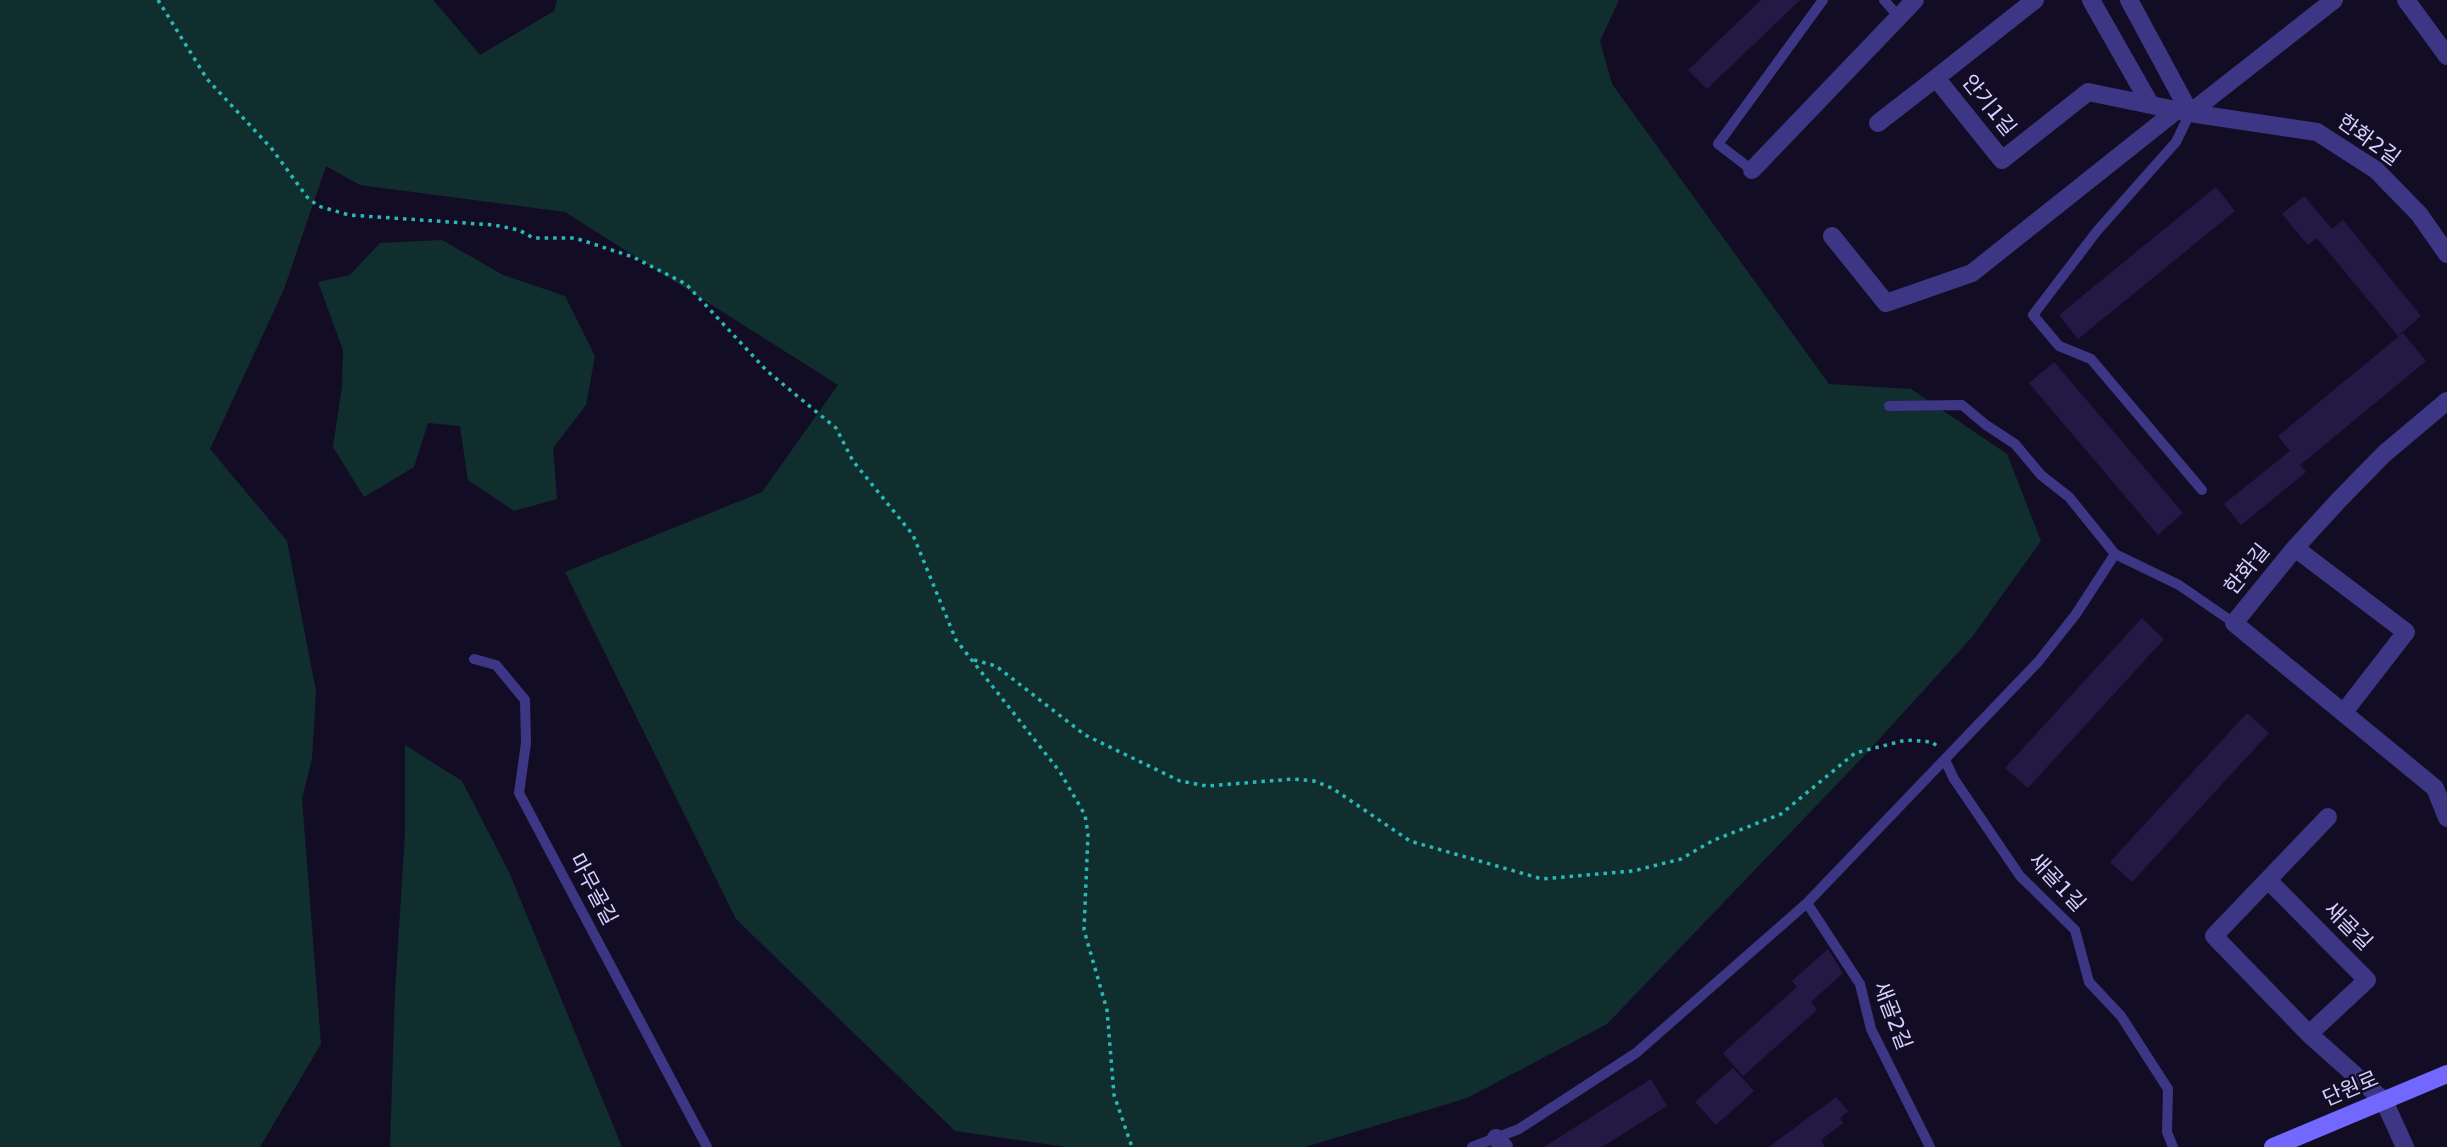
<!DOCTYPE html>
<meta charset="utf-8">
<style>
body{margin:0}
canvas{display:block;background:#120d24}
</style>
<canvas width="2447" height="1147"></canvas>
<script>
const c = document.querySelector('canvas').getContext('2d');
c.lineJoin = 'round';
function paint(path, color) {
  c.fillStyle = color;
  c.fill(path, 'evenodd');
}
function toPath(rows) {
  const path = new Path2D();
  for (const r of rows) {
    path.moveTo(r[0], r[1]);
    for (let i = 2; i < r.length; i += 2) path.lineTo(r[i], r[i + 1]);
  }
  return path;
}
function stroke(path, color, width, dash) {
  c.strokeStyle = color;
  c.lineWidth = width;
  c.lineCap = dash ? 'butt' : 'round';
  c.setLineDash(dash || []);
  c.stroke(path);
}
function write(font, color, halo, rows, align = 'center') {
  c.font = font + ' "DejaVu Sans","Noto Sans KR",sans-serif';
  c.lineWidth = 5;
  c.setLineDash([]);
  c.textBaseline = 'middle';
  c.strokeStyle = halo;
  c.fillStyle = color;
  for (const [text, x, y, turn = 0] of rows) {
    c.save();
    c.translate(x, y);
    c.rotate((+turn || 0) * Math.PI / 180);
    c.textAlign = isNaN(turn) ? turn : align;
    if (halo) c.strokeText(text, 0, 0);
    c.fillText(text, 0, 0);
    c.restore();
  }
}
paint(toPath([
 [0,0,433,0,480,55,554,11,557,0,1619,0,1600,41,1612,84,1829,384,1911,389,2007,454,2041,541,1972,637,1863,757,1607,1024,1467,1098,1305,1147,1066,1147,955,1131,736,919,565,572,762,492,838,385,565,212,360,185,326,166,284,289,210,449,287,541,316,691,312,758,302,799,321,1044,260,1147,0,1147],
 [442,240,503,275,565,296,595,356,586,405,553,448,557,499,514,511,468,480,460,426,428,423,414,467,364,497,333,447,342,387,343,350,318,282,350,275,380,243],
 [405,745,462,781,509,872,622,1147,390,1147,395,992,405,834]
]), '#102e2e');
paint(toPath([
 [1761,0,1800,0,1707,89,1688,70],
 [2216,187,2235,211,2078,339,2059,315],
 [2304,196,2332,229,2343,220,2421,316,2398,336,2317,238,2308,245,2282,214],
 [2403,333,2426,361,2300,465,2306,472,2241,525,2224,504,2290,451,2278,436],
 [2054,362,2183,513,2158,535,2029,383],
 [2142,618,2164,639,2028,788,2005,768],
 [2247,713,2269,733,2132,882,2110,862],
 [1828,949,1843,973,1811,1002,1817,1010,1743,1076,1723,1053,1797,987,1792,981],
 [1733,1068,1754,1091,1716,1125,1695,1102],
 [1651,1079,1667,1106,1602,1147,1544,1147],
 [1836,1097,1848,1111,1840,1118,1843,1123,1821,1140,1825,1147,1769,1147]
]), '#241945');
stroke(toPath([
 [158,0,207,79,272,149,307,197,318,206,349,215,494,225,519,230,533,238,575,238,633,257,686,284,767,371,836,428,853,461,913,535,956,640,1060,772,1085,815,1088,834,1084,930,1107,1010,1114,1095,1132,1147],
 [974,660,996,666,1085,735,1180,781,1207,786,1293,779,1314,781,1332,788,1410,841,1542,879,1633,871,1681,859,1714,840,1781,814,1855,753,1906,740,1932,742,1938,747]
]), '#2ab9b7', 3.5, [3.5, 5]);
stroke(toPath([
 [1884,0,1898,16],
 [2190,113,2176,142,2097,231,2033,315,2059,346,2091,359,2202,490],
 [1752,170,1718,144,1823,0],
 [1889,406,1962,405,1986,425,2015,444,2041,475,2069,497,2115,554,2179,585,2234,623],
 [474,659,496,665,525,700,526,743,519,793,707,1147],
 [1945,760,1954,779,2020,876,2075,930,2089,982,2121,1016,2168,1089,2167,1132,2173,1147],
 [1807,903,1860,984,1871,1029,1930,1147],
 [1472,1147,1519,1129,1636,1053,1807,903,2038,662,2076,614,2115,554]
]), '#3d3684', 10);
stroke(toPath([
 [2035,0,1936,78,2002,160,2088,92,2190,113,2317,132,2376,170,2419,214,2447,254],
 [2091,0,2150,104],
 [2129,0,2190,113],
 [2406,0,2447,56],
 [2190,113,2334,0],
 [1878,123,1936,78],
 [1752,170,1915,0],
 [1832,236,1886,303,1972,273,2177,110],
 [2447,401,2384,454,2339,500,2295,548,2234,623,2435,788,2447,818],
 [2295,548,2406,632,2344,712],
 [2328,817,2214,936,2309,1034,2384,1101,2405,1147],
 [2268,880,2367,980,2309,1034],
 [1496,1138,1504,1147]
]), '#3d3684', 18);
stroke(toPath([
 [2273,1147,2447,1074]
]), '#7267ff', 18);
write('21px', '#d8d0ff', '#120d24', [
 ["안기1길",1988,106,51],
 ["한화2길",2368,141,36],
 ["한화길",2248,570,-51],
 ["새골1길",2056,883,47],
 ["마무골길",592,890,62],
 ["새골길",2347,927,45],
 ["새골2길",1891,1016,69],
 ["단원로",2351,1090,-23]
]);
</script>
